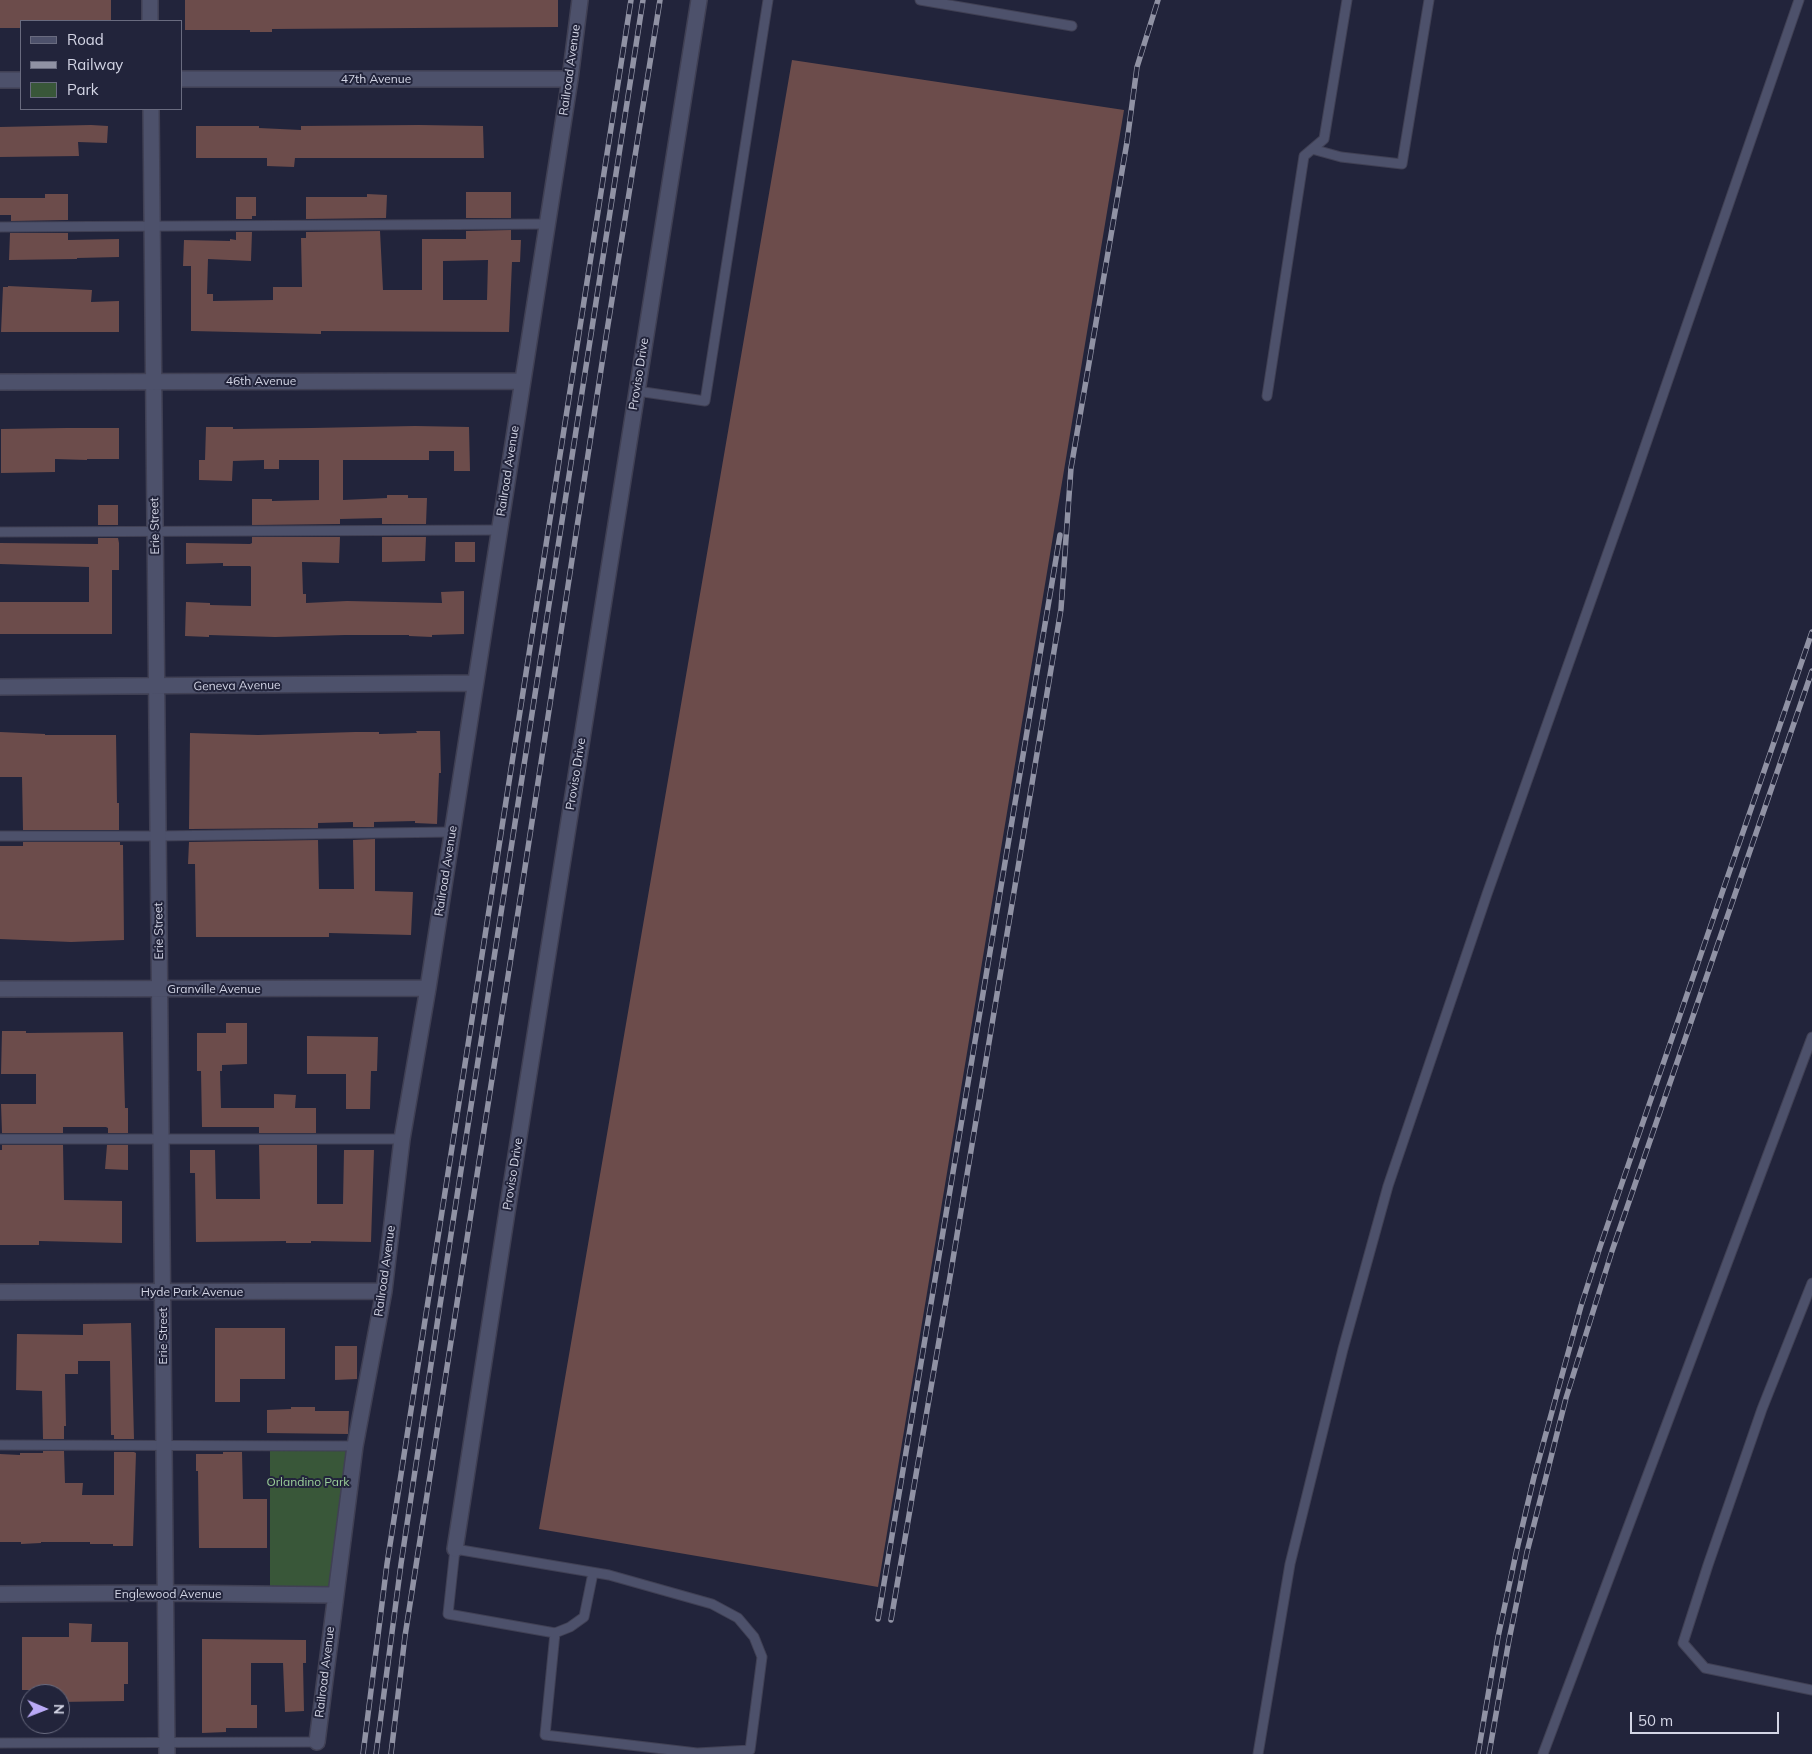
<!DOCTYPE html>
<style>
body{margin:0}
#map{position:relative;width:1812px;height:1754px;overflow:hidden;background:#22243b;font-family:Mulish,sans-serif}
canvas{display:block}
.legend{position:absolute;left:20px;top:20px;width:162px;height:90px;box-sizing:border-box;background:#22243b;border:1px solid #696b7f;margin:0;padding:6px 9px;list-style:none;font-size:15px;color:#d3d5e5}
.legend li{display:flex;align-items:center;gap:10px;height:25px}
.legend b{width:25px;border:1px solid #696b7f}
.north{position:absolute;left:20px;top:1684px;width:50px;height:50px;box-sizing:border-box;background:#22243b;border:1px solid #696b7f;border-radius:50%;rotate:91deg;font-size:14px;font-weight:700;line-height:20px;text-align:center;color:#d3d5e5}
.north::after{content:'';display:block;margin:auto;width:18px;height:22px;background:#baaaf6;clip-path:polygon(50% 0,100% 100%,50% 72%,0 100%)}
.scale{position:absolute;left:1630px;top:1712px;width:149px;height:22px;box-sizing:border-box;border:2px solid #d3d5e5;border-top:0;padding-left:6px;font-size:15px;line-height:18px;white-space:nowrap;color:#d3d5e5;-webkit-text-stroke:4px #22243b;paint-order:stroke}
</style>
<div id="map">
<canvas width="1812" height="1754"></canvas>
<ul class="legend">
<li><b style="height:6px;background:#4d516b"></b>Road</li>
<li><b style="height:6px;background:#9092a4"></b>Railway</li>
<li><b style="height:14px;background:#395739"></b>Park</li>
</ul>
<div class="north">N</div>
<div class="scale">50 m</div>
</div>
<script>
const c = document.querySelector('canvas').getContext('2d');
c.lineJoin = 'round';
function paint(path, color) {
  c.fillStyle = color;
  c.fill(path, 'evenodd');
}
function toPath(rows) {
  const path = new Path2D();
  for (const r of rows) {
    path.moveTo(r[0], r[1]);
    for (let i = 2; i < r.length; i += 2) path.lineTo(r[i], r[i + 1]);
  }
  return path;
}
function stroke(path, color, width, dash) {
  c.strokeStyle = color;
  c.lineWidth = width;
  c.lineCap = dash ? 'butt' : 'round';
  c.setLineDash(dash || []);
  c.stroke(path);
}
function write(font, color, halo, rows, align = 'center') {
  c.font = font + ' Mulish,sans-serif';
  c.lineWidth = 4;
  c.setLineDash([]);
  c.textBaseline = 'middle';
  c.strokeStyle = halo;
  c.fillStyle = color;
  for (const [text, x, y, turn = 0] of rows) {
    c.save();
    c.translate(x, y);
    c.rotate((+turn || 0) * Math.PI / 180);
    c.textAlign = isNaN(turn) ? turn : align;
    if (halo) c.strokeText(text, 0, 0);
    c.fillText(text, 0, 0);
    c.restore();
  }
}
paint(toPath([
 [270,1443,352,1443,332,1598,270,1598]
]), '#395739');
paint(toPath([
 [0,0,111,0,111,21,21,21,21,28,0,28],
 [185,0,558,0,558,27,272,29,272,32,250,32,250,30,185,30],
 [792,60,1124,110,878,1587,539,1529],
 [91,125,108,126,107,143,78,142,79,156,0,157,0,127],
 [419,125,483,126,484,158,295,158,294,167,267,166,267,158,196,158,196,126,259,126,259,128,301,130,301,126],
 [466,192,511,192,511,218,466,218],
 [45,194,68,194,68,220,11,221,11,215,0,215,0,198,45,198],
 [367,194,387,195,386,218,306,219,306,197,367,197],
 [236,197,256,197,256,216,252,216,252,219,236,219],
 [511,230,511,240,521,240,520,262,512,262,509,332,321,331,321,334,191,331,191,266,183,266,184,240,230,241,230,239,236,240,236,232,252,232,251,261,208,259,207,294,213,294,213,301,273,300,273,287,302,287,301,238,306,238,306,232,380,231,383,290,422,290,422,239,466,239,466,231],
 [488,260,487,300,443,300,443,261],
 [10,233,68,233,68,240,119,239,119,257,77,258,77,259,9,260],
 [8,286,92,290,91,302,119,301,119,332,1,332,3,287,8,287],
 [415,426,469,427,470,471,454,471,454,451,429,451,429,460,343,460,343,500,387,498,387,495,408,495,408,498,427,498,426,524,382,524,382,518,340,519,340,524,252,525,252,499,272,499,272,501,319,500,319,460,279,460,279,469,264,469,264,460,233,461,232,481,199,480,199,460,205,460,206,427,233,427,233,429,311,428],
 [66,428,119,428,119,459,87,459,87,460,55,459,55,472,1,473,1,429],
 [98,505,118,505,118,525,98,525],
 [252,537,340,537,339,563,302,562,303,594,306,594,306,603,347,601,442,603,441,592,464,591,464,634,432,635,432,637,409,636,409,635,345,635,275,637,209,635,209,637,185,636,186,602,210,603,210,605,251,606,251,567,250,566,223,566,223,563,186,564,186,543,250,544,252,543],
 [382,537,426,537,425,561,382,562],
 [98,538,118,538,119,543,119,570,112,570,112,634,0,634,0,602,89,602,89,567,0,564,0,543,98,544],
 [455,542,475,542,475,562,455,562],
 [416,731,440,731,441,773,439,773,437,824,415,823,415,821,374,822,374,827,353,827,353,822,318,823,318,828,189,829,190,733,258,735,355,732,379,732,379,734,417,733],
 [0,732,45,734,45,735,116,735,117,803,119,803,119,830,23,830,22,777,0,777],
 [375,839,375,891,413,892,411,935,329,933,329,937,196,937,195,864,188,864,189,842,318,840,319,889,354,889,353,840],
 [23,842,120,842,120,845,123,845,124,940,71,942,0,939,0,846,23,846],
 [226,1023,247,1023,247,1064,222,1065,222,1071,220,1071,221,1108,274,1108,274,1094,296,1095,295,1108,316,1108,316,1133,259,1133,259,1127,202,1127,201,1071,197,1071,197,1033,226,1033],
 [2,1031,26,1031,26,1033,123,1032,125,1108,128,1108,128,1133,108,1133,108,1128,106,1127,63,1127,63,1133,2,1133,1,1104,36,1104,36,1074,1,1074],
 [307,1036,378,1037,377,1071,371,1071,370,1109,346,1109,346,1074,307,1074],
 [2,1145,63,1145,64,1200,122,1201,122,1243,39,1241,39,1245,0,1245,0,1150,2,1150],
 [107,1145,128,1145,128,1170,105,1169],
 [259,1145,317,1145,317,1204,343,1204,344,1150,374,1150,371,1242,311,1241,311,1243,286,1243,286,1241,196,1242,195,1173,190,1173,190,1150,215,1150,216,1199,260,1199],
 [131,1323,134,1439,114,1439,114,1435,111,1435,110,1361,78,1361,78,1374,65,1374,66,1426,64,1426,64,1439,43,1439,42,1391,16,1390,17,1334,83,1335,83,1324],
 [215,1328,285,1328,285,1379,240,1379,240,1402,215,1402],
 [335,1346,357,1346,357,1379,335,1380],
 [291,1407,315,1407,315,1411,349,1411,348,1434,267,1433,267,1410,291,1409],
 [43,1451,64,1451,65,1483,83,1483,82,1495,114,1495,114,1452,134,1452,136,1453,133,1546,113,1546,113,1544,90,1544,90,1542,41,1542,41,1543,21,1544,21,1542,0,1542,0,1454,20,1455,20,1453,43,1453],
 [223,1452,242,1452,243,1499,267,1499,267,1548,199,1548,198,1471,196,1471,196,1454,223,1454],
 [69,1623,92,1624,91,1642,128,1642,128,1684,124,1684,124,1701,60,1702,60,1690,22,1690,22,1637,69,1637],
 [202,1639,306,1640,306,1663,303,1663,304,1711,285,1712,283,1663,251,1663,251,1705,257,1705,257,1728,226,1728,226,1732,202,1733]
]), '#6c4c4b');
const lane = toPath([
 [920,0,1072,26],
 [1312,149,1341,157,1402,164,1429,0],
 [0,227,546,224],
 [637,391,705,401,768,0],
 [1267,396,1304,156,1324,139,1347,0],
 [0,532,499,530],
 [0,836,158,836,453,832],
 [0,1139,402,1139],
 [1812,1283,1762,1409,1708,1565,1683,1643,1705,1668,1812,1690],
 [0,1445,355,1446],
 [455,1549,609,1575,712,1604,738,1618,754,1637,762,1657,750,1750,697,1753,545,1735,555,1633,448,1614,455,1549],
 [555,1633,570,1627,584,1617,593,1573],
 [0,1743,317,1742],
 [1258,1754,1290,1564,1343,1349,1388,1186,1487,894,1629,493,1799,0],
 [1543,1754,1812,1037]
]);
const street = toPath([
 [150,0,150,21],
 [181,79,570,79],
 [0,80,21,80],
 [151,109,167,1754],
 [0,382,522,381],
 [0,687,474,683],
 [0,989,428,988],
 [0,1292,384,1291],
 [455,1549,507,1212,699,0],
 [0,1594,165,1593,335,1595],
 [317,1742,355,1446,384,1291,402,1139,428,988,570,79,580,0]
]);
stroke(lane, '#404054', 11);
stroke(street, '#404054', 18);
stroke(lane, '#4d516b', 9);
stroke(street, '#4d516b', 15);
const rail = toPath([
 [878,1619,1060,535],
 [891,1620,951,1271,1061,609,1071,468,1127,142,1137,67,1158,0],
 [363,1754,387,1564,631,0],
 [376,1754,401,1564,438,1318,643,0],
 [391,1754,405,1636,524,874,606,337,660,0],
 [1478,1754,1498,1637,1517,1549,1534,1477,1581,1306,1600,1247,1812,632],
 [1489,1754,1509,1640,1527,1552,1566,1398,1612,1251,1812,671]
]);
stroke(rail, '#9092a4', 5.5);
stroke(rail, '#22243b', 4, [11]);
write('12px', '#d3d5e5', '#22243b', [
 ["Railroad Avenue",570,70,-82],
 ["47th Avenue",376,79],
 ["Proviso Drive",639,374,-81],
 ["46th Avenue",261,381],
 ["Railroad Avenue",508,471,-81],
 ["Erie Street",155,526,-91],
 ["Geneva Avenue",237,686,-1],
 ["Proviso Drive",576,774,-81],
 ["Railroad Avenue",446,871,-81],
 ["Erie Street",159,931,-91],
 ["Granville Avenue",214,989],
 ["Proviso Drive",513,1174,-81],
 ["Railroad Avenue",385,1271,-82],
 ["Hyde Park Avenue",192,1292],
 ["Erie Street",163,1336,-90],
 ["Englewood Avenue",168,1594],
 ["Railroad Avenue",325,1672,-83]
]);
write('12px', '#9bcf99', '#22243b', [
 ["Orlandino Park",308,1482]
]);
</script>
